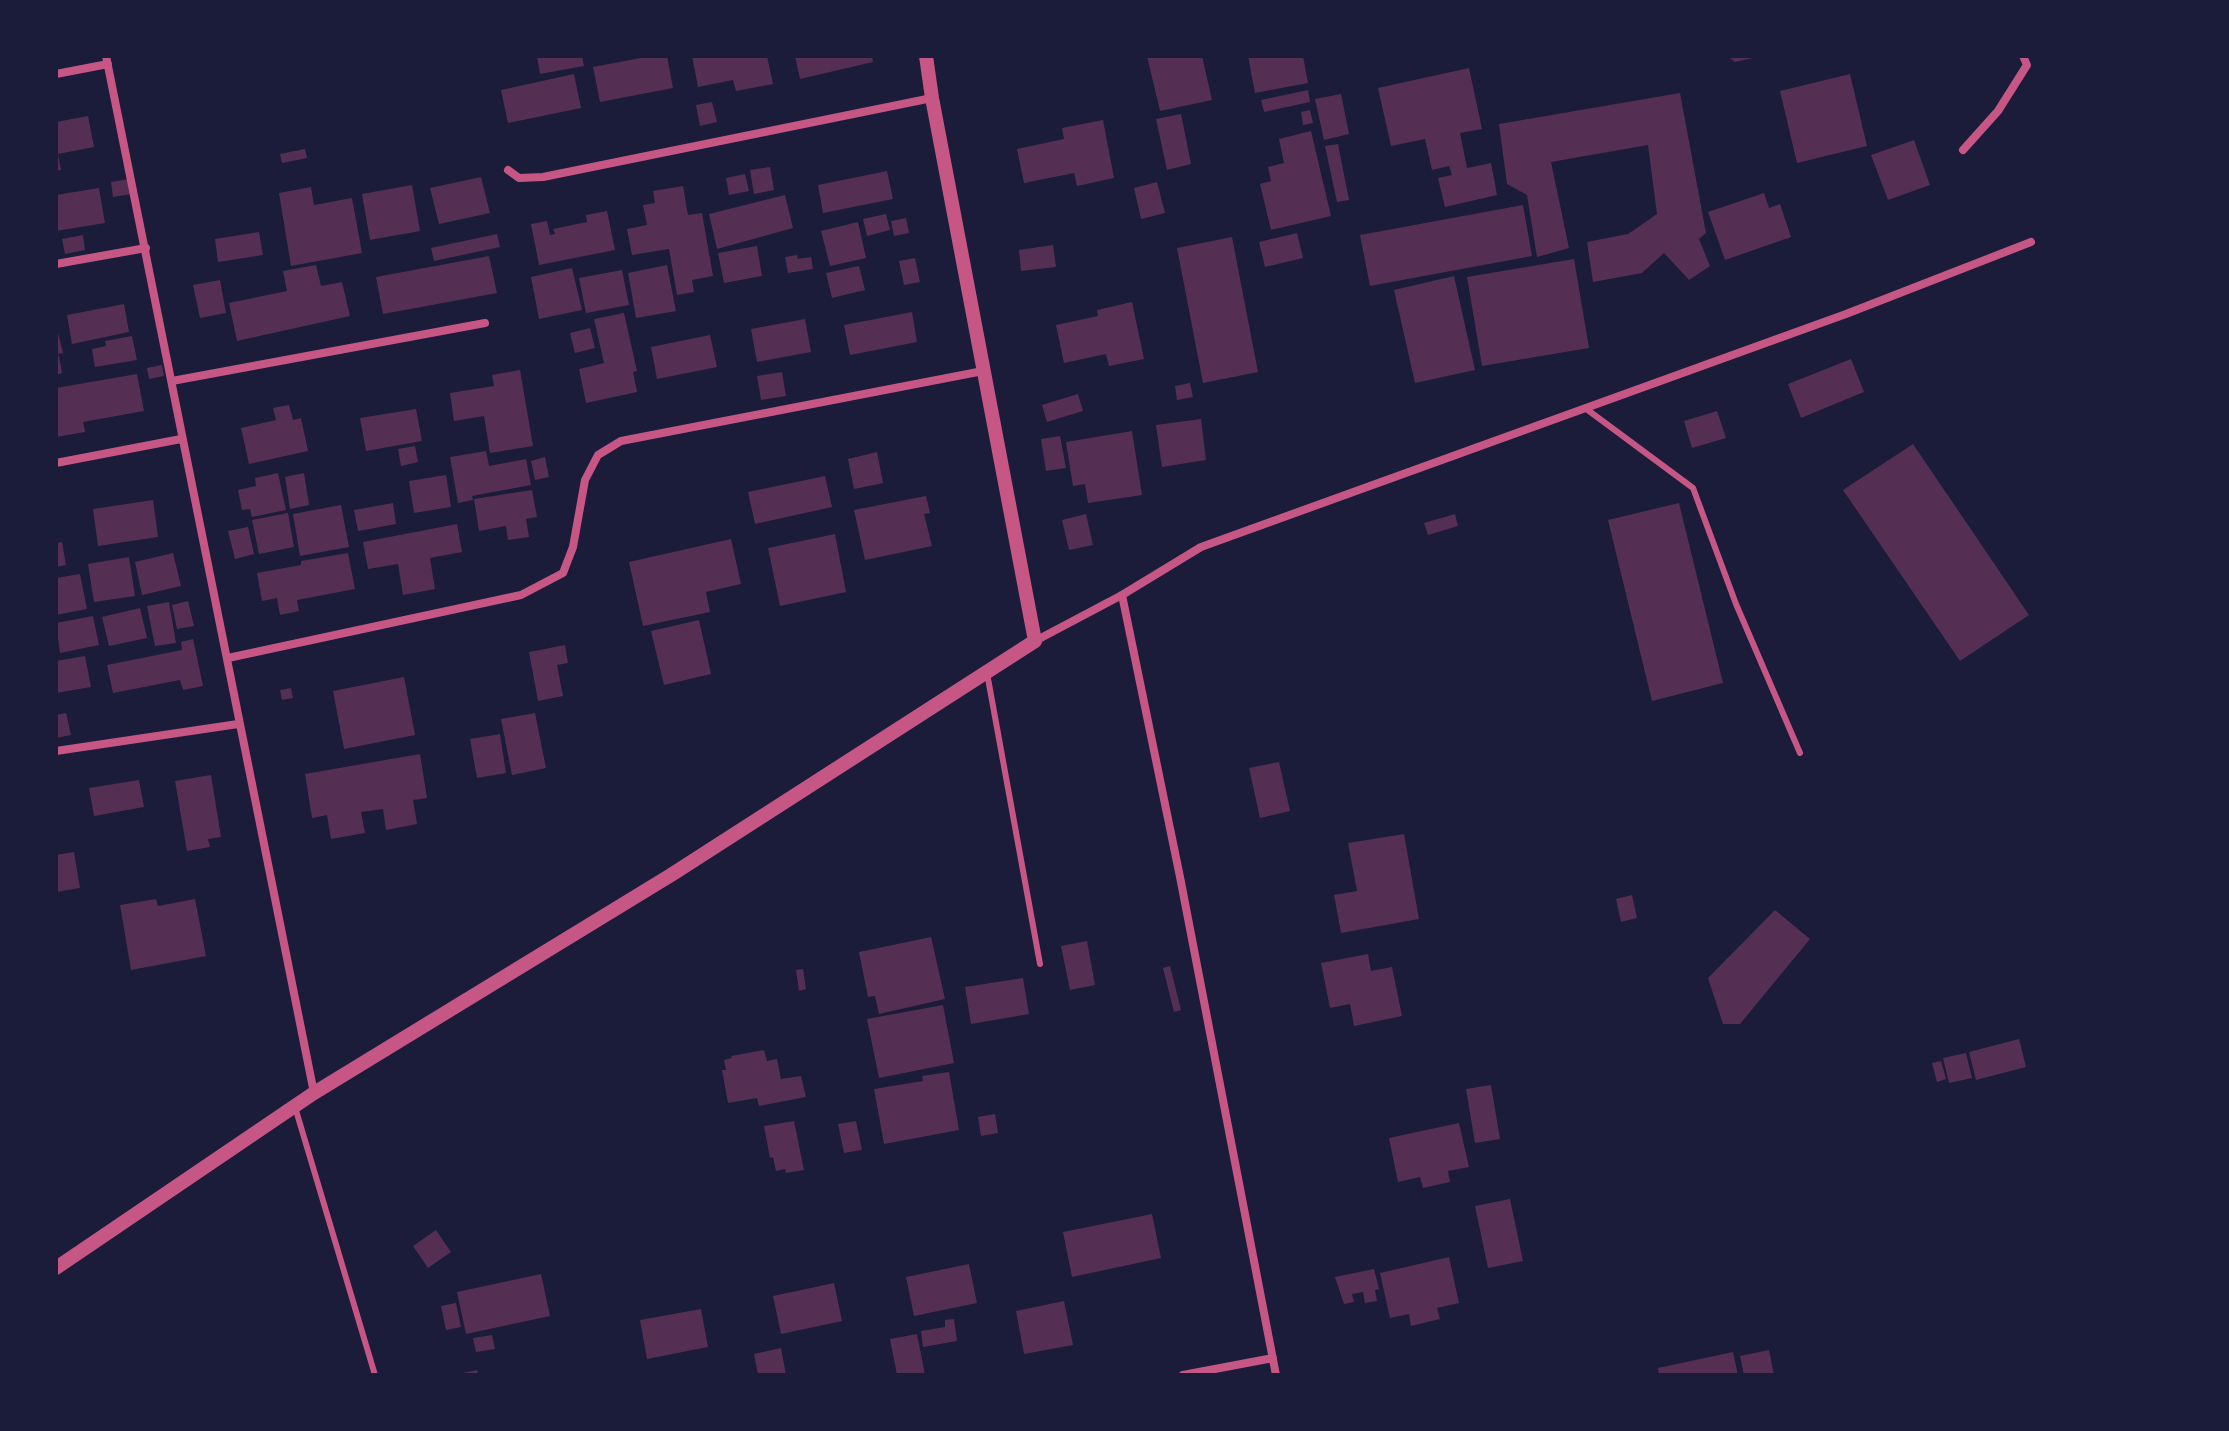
<!DOCTYPE html>
<style>
body{margin:0}
#map{position:relative;width:2229px;height:1431px;overflow:hidden;background:#1b1b3a;font-family:Quicksand,sans-serif}
canvas{display:block}
.frame{position:absolute;inset:0;border:58px solid #1b1b3a;pointer-events:none}
</style>
<div id="map">
<canvas width="2229" height="1431"></canvas>
<div class="frame"></div>
</div>
<script>
const c = document.querySelector('canvas').getContext('2d');
c.lineJoin = 'round';
function paint(path, color) {
  c.fillStyle = color;
  c.fill(path, 'evenodd');
}
function toPath(rows) {
  const path = new Path2D();
  for (const r of rows) {
    path.moveTo(r[0], r[1]);
    for (let i = 2; i < r.length; i += 2) path.lineTo(r[i], r[i + 1]);
  }
  return path;
}
function stroke(path, color, width, dash) {
  c.strokeStyle = color;
  c.lineWidth = width;
  c.lineCap = dash ? 'butt' : 'round';
  c.setLineDash(dash || []);
  c.stroke(path);
}
paint(toPath([
 [537,56,582,56,584,66,540,74],
 [651,56,667,56,673,88,600,102,593,67],
 [692,56,767,56,773,84,736,91,733,80,698,87],
 [795,56,872,56,873,62,800,79],
 [1147,56,1202,56,1212,100,1160,111],
 [1248,56,1303,56,1308,83,1255,93],
 [1727,56,1757,56,1757,57,1735,62],
 [1469,68,1482,129,1460,133,1467,168,1491,163,1497,195,1445,207,1438,178,1452,175,1449,166,1432,170,1425,139,1391,146,1378,88],
 [574,74,581,108,508,123,501,90],
 [1850,74,1867,146,1797,163,1780,91],
 [1308,90,1310,102,1264,112,1261,100],
 [1680,93,1706,233,1699,239,1710,266,1689,280,1664,253,1642,273,1593,282,1587,242,1628,234,1657,214,1648,145,1551,162,1569,248,1537,257,1527,195,1507,184,1499,124],
 [1341,94,1349,134,1324,140,1315,99],
 [712,102,717,122,700,126,696,105],
 [1310,110,1313,123,1303,125,1301,112],
 [1181,114,1191,164,1167,170,1156,119],
 [88,116,94,147,58,154,61,170,56,171,56,122],
 [1103,120,1114,178,1077,186,1074,173,1024,183,1017,149,1064,139,1062,128],
 [1311,131,1331,216,1271,230,1260,184,1271,181,1268,167,1284,163,1279,139],
 [1914,140,1930,185,1888,200,1871,155],
 [1338,144,1349,200,1337,202,1325,146],
 [305,149,307,158,282,163,280,154],
 [770,167,774,190,754,194,750,170],
 [887,171,893,199,823,213,818,185],
 [745,174,749,191,729,195,726,178],
 [481,177,490,213,439,224,430,188],
 [129,179,131,194,113,197,111,182],
 [1157,182,1165,213,1141,219,1134,188],
 [412,185,420,231,370,240,362,194],
 [683,186,688,215,702,213,713,276,692,280,694,292,677,295,669,249,632,255,627,229,647,225,643,205,655,203,653,191],
 [311,187,314,205,352,198,362,253,291,266,279,193],
 [99,188,105,223,56,231,56,195],
 [1764,193,1769,208,1780,204,1791,237,1725,260,1708,212],
 [785,195,793,228,717,249,709,214],
 [1523,205,1532,256,1370,286,1360,235],
 [607,211,615,250,539,265,531,224,547,221,550,235,555,234,553,229,587,222,586,215],
 [886,214,890,230,867,236,863,219],
 [906,218,909,233,894,236,891,221],
 [858,222,866,258,830,266,821,231],
 [259,232,263,255,218,262,215,239],
 [1297,233,1303,258,1265,267,1259,242],
 [497,234,500,247,434,261,431,248],
 [83,235,85,250,65,254,62,239],
 [1232,237,1258,372,1203,383,1177,248],
 [1053,245,1056,267,1021,271,1019,250],
 [757,246,762,276,724,283,718,253],
 [797,255,798,259,811,257,813,269,788,273,785,257],
 [489,256,497,293,383,314,376,277],
 [915,258,920,282,904,285,899,261],
 [1574,259,1589,348,1482,366,1467,277],
 [316,265,321,286,342,282,350,316,237,341,229,303,287,291,283,271],
 [667,265,676,311,636,318,628,273],
 [859,266,865,290,832,298,826,273],
 [572,268,582,310,539,319,531,277],
 [622,270,629,305,586,313,579,278],
 [1454,276,1475,370,1415,383,1394,290],
 [220,280,226,313,200,318,193,285],
 [1132,302,1144,359,1109,366,1106,354,1064,363,1056,325,1098,316,1097,310],
 [124,304,129,332,72,344,67,315],
 [912,312,917,342,850,355,844,325],
 [624,313,637,371,633,372,637,392,586,403,579,369,604,363,594,319],
 [805,319,811,352,757,362,751,329],
 [56,325,63,353,56,354],
 [590,328,595,348,575,353,570,333],
 [710,335,717,367,657,379,651,347],
 [132,336,137,360,95,367,92,349,106,346,105,341],
 [59,356,62,373,56,375,56,357],
 [1851,359,1864,392,1801,418,1788,384],
 [162,365,164,376,149,379,147,368],
 [520,370,533,446,490,453,484,416,454,421,450,393,494,386,492,375],
 [782,372,786,396,761,400,757,376],
 [137,374,144,411,83,422,85,432,56,437,56,388],
 [1190,383,1193,397,1177,400,1175,386],
 [1078,394,1083,411,1047,422,1042,405],
 [289,405,293,420,301,418,308,451,249,464,241,428,276,420,273,408],
 [416,409,422,441,366,451,360,418],
 [1717,411,1726,438,1692,448,1684,421],
 [1201,419,1206,460,1162,467,1156,425],
 [1132,431,1142,495,1088,503,1085,484,1073,486,1066,442],
 [1060,436,1066,468,1046,471,1041,439],
 [1913,444,2029,615,1960,661,1843,490],
 [415,446,418,462,401,466,398,449],
 [486,451,489,466,526,459,531,485,472,496,473,500,458,503,450,457],
 [877,452,883,483,854,489,848,459],
 [545,457,549,477,535,480,531,461],
 [278,473,286,510,252,517,250,509,242,510,238,490,256,486,255,478],
 [304,473,309,505,290,509,285,477],
 [446,475,451,507,414,513,409,481],
 [825,476,832,507,755,524,748,492],
 [532,490,537,517,526,519,529,537,508,540,506,526,479,531,474,499],
 [926,496,930,513,924,514,932,546,865,560,854,510],
 [153,500,158,537,98,546,93,509],
 [393,503,396,524,358,531,354,510],
 [1679,503,1723,683,1652,701,1608,520],
 [341,505,349,547,300,556,293,514],
 [288,513,294,547,259,554,252,520],
 [1086,514,1093,545,1069,550,1062,520],
 [1455,514,1458,526,1428,535,1424,523],
 [457,524,462,552,430,558,435,589,403,595,398,564,368,569,363,542],
 [248,527,254,554,235,559,228,531],
 [835,534,846,592,780,606,768,548],
 [731,539,741,584,706,592,710,612,643,626,629,562],
 [62,542,66,565,56,567,56,543],
 [173,553,181,586,142,595,135,562],
 [348,553,355,589,297,600,299,611,280,615,277,598,262,601,257,573,301,565,301,561],
 [129,557,135,596,94,602,88,564],
 [80,574,87,609,56,615,56,578],
 [188,601,194,626,177,629,172,605],
 [169,602,176,643,155,646,147,606],
 [140,608,147,638,109,646,102,617],
 [93,616,99,645,60,653,56,623],
 [699,620,711,674,664,685,651,631],
 [193,639,203,686,183,690,180,680,113,693,107,665,182,650,181,642],
 [565,645,568,663,557,665,563,696,538,701,529,652],
 [85,656,91,687,56,693,56,661],
 [404,677,415,735,344,749,333,691],
 [291,688,293,698,282,700,280,690],
 [66,713,71,735,56,738,56,715],
 [535,713,546,768,512,775,501,719],
 [500,734,506,773,477,778,470,739],
 [420,754,427,798,413,800,417,824,386,830,383,809,361,812,365,833,331,839,327,815,312,818,305,774],
 [1279,762,1290,811,1260,818,1249,768],
 [211,775,221,837,208,839,210,847,187,851,175,781],
 [139,780,144,807,94,816,89,788],
 [1404,834,1419,919,1341,933,1334,895,1357,891,1348,843],
 [74,852,80,888,56,892,56,855],
 [1632,895,1637,918,1621,922,1616,899],
 [156,899,158,906,195,899,206,956,131,970,120,905],
 [1775,910,1810,939,1740,1024,1723,1024,1708,978],
 [931,937,945,999,879,1014,875,996,868,997,859,952],
 [1087,941,1095,985,1070,990,1061,946],
 [1368,954,1371,971,1392,967,1402,1016,1354,1026,1350,1004,1330,1008,1321,963],
 [1170,966,1181,1010,1174,1012,1163,968],
 [803,969,806,989,799,991,796,970],
 [1023,978,1029,1014,971,1024,965,987],
 [943,1005,954,1063,879,1078,867,1019],
 [2019,1039,2026,1067,1976,1080,1969,1052],
 [764,1050,767,1061,777,1059,781,1079,801,1076,806,1097,759,1106,757,1098,728,1103,722,1070,726,1070,724,1060,732,1058,731,1056],
 [1966,1053,1972,1078,1949,1083,1943,1058],
 [1941,1061,1946,1079,1937,1082,1932,1063],
 [949,1072,959,1130,884,1144,874,1089,923,1081,922,1076],
 [1491,1085,1500,1139,1475,1143,1466,1089],
 [995,1114,998,1133,981,1136,978,1117],
 [794,1121,804,1170,786,1173,785,1169,776,1171,773,1157,770,1158,764,1126],
 [856,1121,862,1150,844,1153,838,1124],
 [1459,1123,1469,1167,1448,1171,1450,1182,1423,1188,1420,1177,1398,1182,1389,1138],
 [1510,1199,1523,1261,1488,1268,1475,1206],
 [1152,1214,1161,1258,1072,1277,1063,1232],
 [436,1230,451,1252,428,1268,413,1246],
 [1449,1257,1459,1303,1437,1308,1440,1319,1411,1326,1409,1314,1390,1318,1380,1273],
 [969,1264,977,1303,914,1316,906,1277],
 [1374,1269,1379,1289,1375,1290,1377,1301,1365,1303,1363,1292,1352,1294,1354,1302,1344,1304,1335,1277],
 [541,1274,550,1316,466,1334,457,1292],
 [834,1283,842,1321,781,1334,773,1296],
 [1064,1301,1073,1345,1024,1354,1016,1311],
 [456,1303,461,1327,446,1330,441,1306],
 [701,1309,708,1347,647,1359,640,1320],
 [954,1319,957,1341,923,1347,921,1331,945,1327,945,1320],
 [917,1334,925,1375,897,1375,890,1339],
 [492,1335,495,1349,476,1352,473,1338],
 [781,1348,786,1375,758,1375,754,1354],
 [1769,1350,1774,1375,1744,1375,1740,1356],
 [1733,1352,1738,1375,1659,1375,1658,1368],
 [477,1370,478,1375,459,1375,459,1374]
]), '#542f53');
stroke(toPath([
 [1585,408,1693,488,1736,604,1800,753],
 [987,673,1040,964],
 [295,1107,375,1375]
]), '#c65784', 6);
stroke(toPath([
 [106,56,314,1093],
 [56,74,108,64],
 [1963,150,1998,111,2027,65,2023,56],
 [508,170,519,178,543,177,932,98],
 [56,264,146,248],
 [172,381,485,323],
 [56,463,181,439],
 [1122,595,1180,877,1276,1375],
 [1035,641,1122,595,1201,547,1846,314,2031,242],
 [228,658,521,595,563,573,573,547,585,480,598,455,621,441,983,371],
 [56,751,238,724],
 [1183,1375,1273,1358]
]), '#c65784', 8);
stroke(toPath([
 [56,1268,314,1093,671,875,1035,641,932,98,926,56]
]), '#c65784', 14);
</script>
